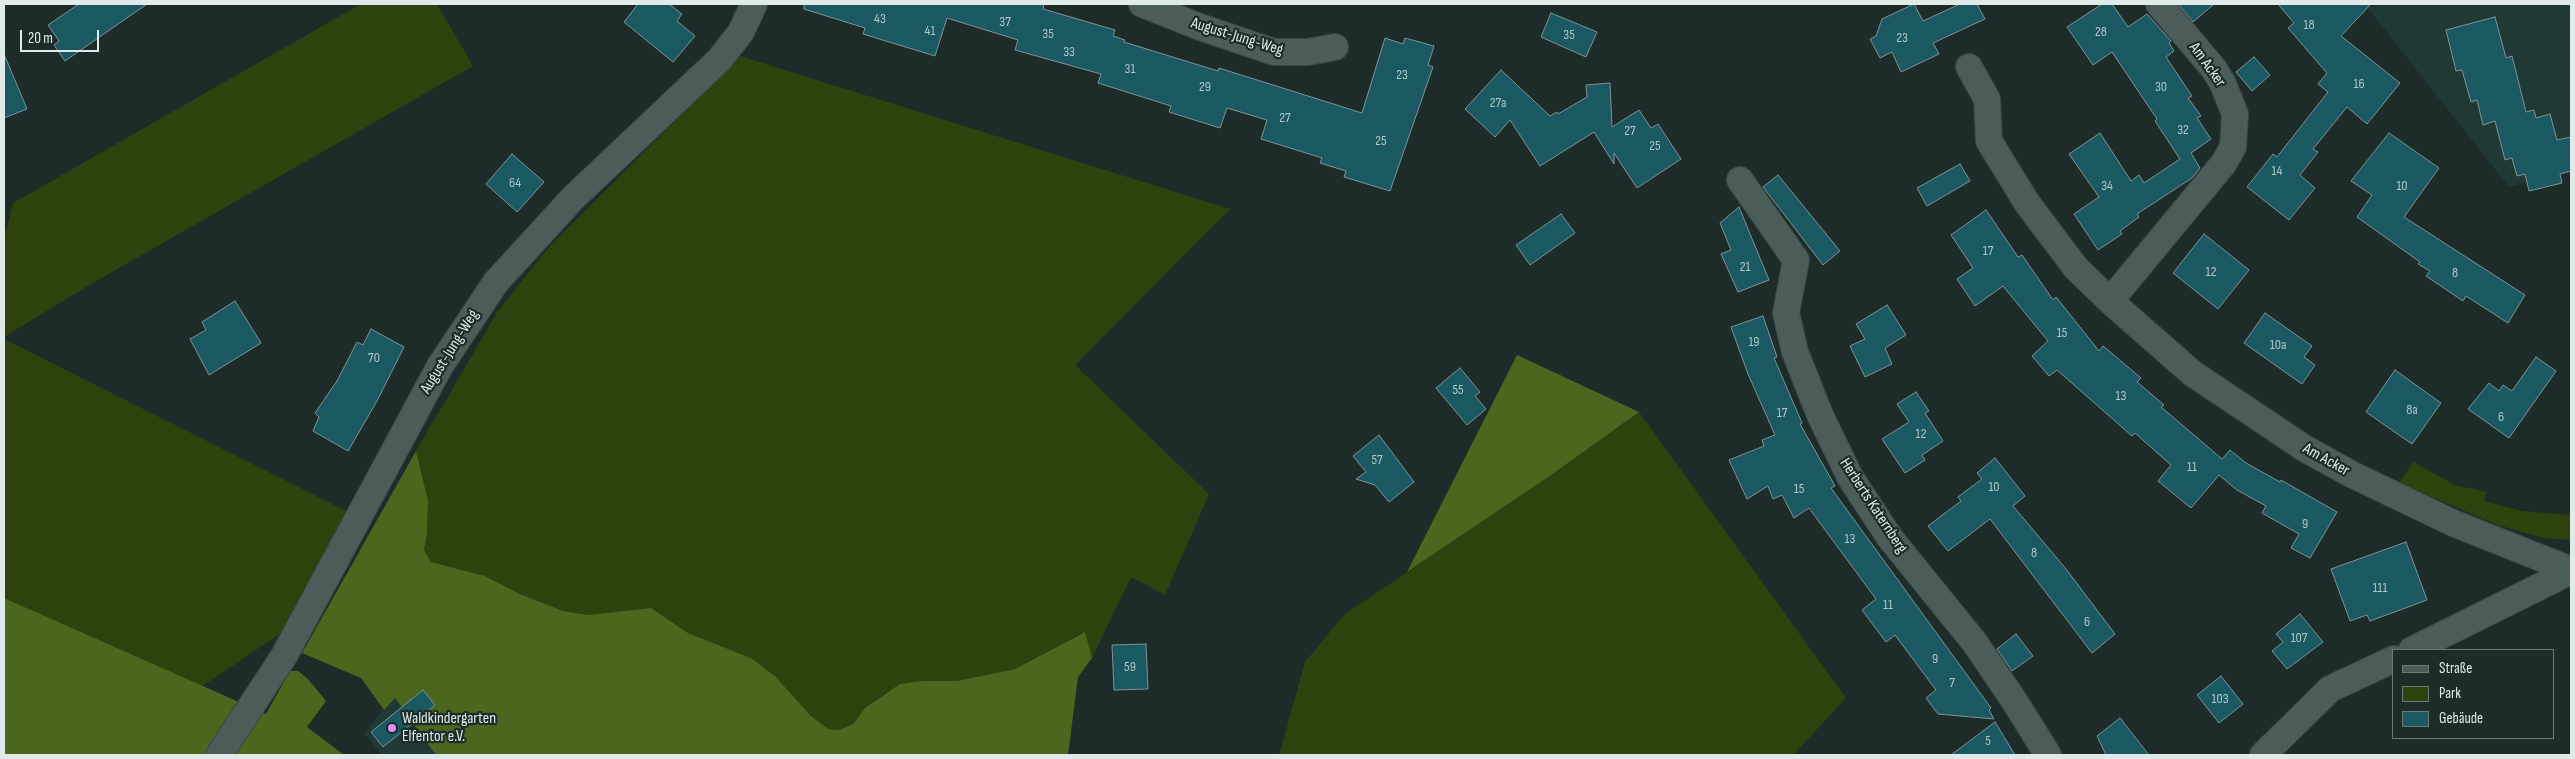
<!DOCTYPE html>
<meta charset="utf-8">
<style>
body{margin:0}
#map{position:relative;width:2575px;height:759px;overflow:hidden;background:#1d2c29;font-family:"Sofia Sans Condensed",sans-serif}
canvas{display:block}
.frame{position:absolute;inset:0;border:5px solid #e0eae8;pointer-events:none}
.legend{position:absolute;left:2392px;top:649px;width:162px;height:90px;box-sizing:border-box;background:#1d2c29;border:1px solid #6b7875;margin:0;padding:6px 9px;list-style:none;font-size:15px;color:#e0eae8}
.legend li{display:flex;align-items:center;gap:10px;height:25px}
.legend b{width:25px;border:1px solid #6b7875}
.scale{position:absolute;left:20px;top:30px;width:79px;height:22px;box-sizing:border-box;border:2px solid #e0eae8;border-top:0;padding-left:6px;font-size:15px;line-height:18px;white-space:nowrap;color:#e0eae8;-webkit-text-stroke:4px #1d2c29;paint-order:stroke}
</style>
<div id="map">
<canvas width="2575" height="759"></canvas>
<div class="frame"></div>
<ul class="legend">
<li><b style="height:6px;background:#4c5c59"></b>Straße</li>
<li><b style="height:14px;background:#2e420d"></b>Park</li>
<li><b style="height:14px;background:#1a5862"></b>Gebäude</li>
</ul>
<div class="scale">20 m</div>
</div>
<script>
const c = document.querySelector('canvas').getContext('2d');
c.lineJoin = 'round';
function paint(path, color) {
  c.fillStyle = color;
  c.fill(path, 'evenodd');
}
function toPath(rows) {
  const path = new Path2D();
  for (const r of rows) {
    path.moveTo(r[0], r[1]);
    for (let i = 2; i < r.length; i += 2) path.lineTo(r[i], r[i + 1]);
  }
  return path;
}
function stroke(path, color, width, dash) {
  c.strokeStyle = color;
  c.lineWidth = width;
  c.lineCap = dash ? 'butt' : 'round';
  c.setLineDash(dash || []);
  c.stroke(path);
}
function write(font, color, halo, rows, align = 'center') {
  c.font = font + ' "Sofia Sans Condensed",sans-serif';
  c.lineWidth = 4.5;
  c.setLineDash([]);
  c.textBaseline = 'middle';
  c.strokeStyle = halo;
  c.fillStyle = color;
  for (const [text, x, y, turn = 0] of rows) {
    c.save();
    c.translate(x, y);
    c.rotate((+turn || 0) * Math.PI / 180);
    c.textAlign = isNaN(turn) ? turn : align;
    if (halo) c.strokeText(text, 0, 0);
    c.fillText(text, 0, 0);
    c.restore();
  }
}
paint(toPath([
 [2395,4,2571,4,2571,171,2509,187,2367,7],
 [394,697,430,745,436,755,382,755,364,733]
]), '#213935');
paint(toPath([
 [361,4,437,4,473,66,91,284,4,337,4,240,13,203],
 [740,56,1230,209,1075,365,1209,494,1165,595,1131,577,1092,658,1084,632,1015,669,957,681,921,681,885,693,866,707,853,724,839,730,828,729,811,716,775,676,751,658,688,633,651,608,588,615,563,611,520,594,485,576,431,562,424,550,427,534,428,500,416,451,498,311,549,247],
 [4,339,348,512,287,629,201,687,4,598],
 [1639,412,1846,698,1793,755,1279,755,1305,662,1345,614,1554,473],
 [2413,462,2455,485,2486,492,2484,501,2522,511,2571,515,2571,540,2543,538,2498,525,2399,483]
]), '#2e420d');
paint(toPath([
 [1517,355,1639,412,1554,473,1407,572],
 [416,451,428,500,427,534,424,550,431,562,485,576,520,594,563,611,588,615,651,608,688,633,751,658,775,676,811,716,828,729,839,730,853,724,866,707,900,684,921,681,957,681,1015,669,1085,632,1092,658,1078,677,1068,755,436,755,395,698,384,710,361,678,302,653],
 [4,598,266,714,290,671,298,671,308,679,326,701,307,727,344,755,4,755]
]), '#4a671d');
const building = toPath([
 [79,4,147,4,65,61,54,45,59,41,48,25,79,4],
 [638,4,669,4,682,14,677,21,695,36,673,62,624,22,638,4],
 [804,4,1044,4,1043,9,1115,30,1113,36,1125,40,1124,42,1218,71,1219,68,1362,113,1385,38,1403,44,1405,38,1434,46,1428,65,1433,67,1390,191,1344,177,1346,171,1320,163,1322,158,1261,139,1267,120,1227,108,1220,128,1169,112,1171,106,1098,83,1101,74,1015,50,1018,40,947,18,935,56,863,34,865,28,804,9,804,4],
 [1914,4,1923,21,1960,4,1977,4,1985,19,1933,43,1939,54,1901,72,1892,52,1880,58,1870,39,1876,36,1882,19,1914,4],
 [2102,4,2112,4,2128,27,2147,14,2171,41,2169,43,2174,51,2166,57,2192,96,2188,98,2201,116,2197,118,2211,139,2191,153,2200,168,2192,178,2137,214,2139,217,2120,231,2122,234,2098,250,2074,214,2099,197,2069,154,2100,133,2131,181,2139,175,2144,183,2180,159,2155,121,2157,119,2112,52,2093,65,2067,27,2102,4],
 [2178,4,2214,4,2193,22,2178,4],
 [2278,4,2371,4,2341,36,2400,83,2367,124,2347,107,2313,149,2318,152,2300,175,2315,188,2289,220,2247,187,2273,154,2277,157,2328,92,2318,84,2327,73,2288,28,2294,23,2278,4],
 [1551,13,1597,32,1586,57,1541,37,1551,13],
 [2495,17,2506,58,2512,56,2526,112,2534,110,2536,118,2550,114,2557,140,2571,137,2571,171,2560,174,2562,183,2529,191,2525,174,2517,176,2512,158,2505,160,2495,121,2483,125,2477,100,2471,102,2462,70,2456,71,2446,30,2495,17],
 [4,54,27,109,4,118,4,54],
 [2254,57,2270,75,2252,91,2236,72,2254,57],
 [1501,70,1550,116,1557,112,1558,114,1587,97,1586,85,1610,83,1612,127,1639,110,1651,128,1658,124,1681,159,1637,188,1614,153,1614,164,1594,132,1540,166,1510,120,1495,137,1465,109,1501,70],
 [2389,133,2439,168,2404,217,2525,295,2508,323,2466,296,2463,301,2426,276,2430,271,2418,264,2420,262,2357,217,2372,195,2351,181,2389,133],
 [512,154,544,182,517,212,486,184,512,154],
 [1960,164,1970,181,1927,206,1917,188,1960,164],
 [1778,175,1840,251,1823,265,1763,187,1778,175],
 [1739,207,1769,280,1738,292,1721,254,1731,250,1720,223,1739,207],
 [1986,210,2018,257,2022,255,2053,300,2056,297,2099,351,2103,346,2141,378,2137,382,2164,405,2161,407,2222,459,2230,450,2246,463,2280,482,2281,480,2337,512,2310,558,2291,548,2299,534,2262,513,2266,506,2237,490,2219,475,2191,508,2158,481,2171,465,2135,433,2132,436,2057,370,2049,376,2032,356,2048,341,2003,286,1975,306,1957,279,1973,268,1951,235,1986,210],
 [1561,214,1575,233,1530,265,1516,245,1561,214],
 [2204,234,2249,270,2218,309,2173,273,2204,234],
 [235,301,261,343,209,375,190,339,206,330,202,322,235,301],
 [1887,305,1906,335,1885,348,1892,364,1865,377,1850,346,1865,339,1856,324,1887,305],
 [2265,313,2312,346,2304,357,2315,365,2302,384,2244,343,2265,313],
 [1763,316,1777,357,1774,358,1802,423,1800,424,1835,486,1831,488,1991,708,1989,710,1994,719,1938,714,1926,698,1936,690,1895,635,1886,642,1862,610,1876,599,1809,508,1794,518,1782,495,1773,499,1768,486,1747,499,1729,460,1764,446,1762,440,1775,435,1748,374,1731,327,1763,316],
 [371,329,404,347,377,401,348,451,313,431,319,417,315,413,337,381,357,342,363,345,371,329],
 [2536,357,2556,371,2509,438,2468,409,2489,383,2499,391,2503,385,2512,391,2536,357],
 [1460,368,1480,392,1475,396,1486,409,1467,425,1436,388,1460,368],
 [2395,370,2441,403,2412,444,2366,412,2395,370],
 [1916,392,1929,411,1925,413,1943,441,1922,455,1925,460,1905,473,1882,439,1909,422,1897,404,1916,392],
 [1379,435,1414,482,1389,502,1375,485,1356,479,1366,472,1353,456,1379,435],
 [1995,458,2025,496,2013,506,2066,569,2115,634,2092,653,1990,519,1948,551,1928,526,1961,501,1958,497,1982,479,1977,473,1995,458],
 [2406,542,2427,600,2370,621,2367,615,2350,621,2331,569,2406,542],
 [2300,614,2323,642,2287,669,2272,651,2283,642,2276,634,2300,614],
 [2016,634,2033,656,2012,671,1997,649,2016,634],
 [1146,644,1148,689,1114,690,1112,645,1146,644],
 [2221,676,2243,704,2219,723,2197,695,2221,676],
 [423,690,435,705,383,747,371,732,423,690],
 [2120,718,2149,755,2106,755,2097,736,2120,718],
 [1995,722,2015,755,1951,755,1995,722]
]);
paint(building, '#1a5862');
stroke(building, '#819296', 1);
const minor = toPath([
 [1142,4,1200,27,1274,52,1308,52,1335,47],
 [1969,67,1987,99,1989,141,2027,203,2076,268,2110,301,2192,373,2304,448,2351,474,2453,523,2571,570],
 [1740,180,1796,260,1786,313,1795,352,1820,415,1850,477,1890,538,1975,643,2015,702,2048,755],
 [2110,301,2224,163,2233,147,2235,114,2223,84,2214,69,2159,4],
 [2412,650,2571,571],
 [219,755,284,656,440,366,496,282,573,198,719,60,741,32,754,4],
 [2263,755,2330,689,2394,659]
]);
stroke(minor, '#3a4745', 28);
stroke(minor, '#4c5c59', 26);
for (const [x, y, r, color] of [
 [392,728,5,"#e98dfe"]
]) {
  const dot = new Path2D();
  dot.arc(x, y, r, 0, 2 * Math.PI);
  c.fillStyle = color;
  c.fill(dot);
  stroke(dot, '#1d2c29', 2);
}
write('14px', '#aec6c6', null, [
 ["43",880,19],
 ["37",1005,22],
 ["18",2309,25],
 ["41",930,31],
 ["28",2101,32],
 ["35",1048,34],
 ["35",1569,35],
 ["23",1902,38],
 ["33",1069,52],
 ["31",1130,69],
 ["23",1402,75],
 ["16",2359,84],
 ["29",1205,87],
 ["30",2161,87],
 ["27a",1498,103],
 ["27",1285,118],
 ["32",2183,130],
 ["27",1630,131],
 ["25",1381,141],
 ["25",1655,146],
 ["14",2277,171],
 ["64",515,183],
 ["34",2107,186],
 ["10",2402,186],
 ["17",1988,251],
 ["21",1745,267],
 ["12",2211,272],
 ["8",2455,273],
 ["15",2062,333],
 ["19",1754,342],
 ["10a",2278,345],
 ["70",374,358],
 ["55",1458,390],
 ["13",2121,396],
 ["8a",2412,410],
 ["17",1782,413],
 ["6",2501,417],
 ["12",1921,434],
 ["57",1377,460],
 ["11",2192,467],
 ["10",1994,487],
 ["15",1799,489],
 ["9",2305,524],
 ["13",1850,539],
 ["8",2034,553],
 ["111",2380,588],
 ["11",1888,605],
 ["6",2087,622],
 ["107",2299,638],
 ["9",1935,659],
 ["59",1130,667],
 ["7",1952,683],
 ["103",2220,699],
 ["5",1988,741]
]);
write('16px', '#e0eae8', '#1d2c29', [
 ["August-Jung-Weg",1237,37,17],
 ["Am Acker",2207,65,54],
 ["August-Jung-Weg",450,352,-58],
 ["Am Acker",2326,460,29],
 ["Herberts Katernberg",1873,506,57]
]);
write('16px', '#e0eae8', '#1d2c29', [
 ["Waldkindergarten",402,719],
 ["Elfentor e.V.",402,737]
], 'left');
</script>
